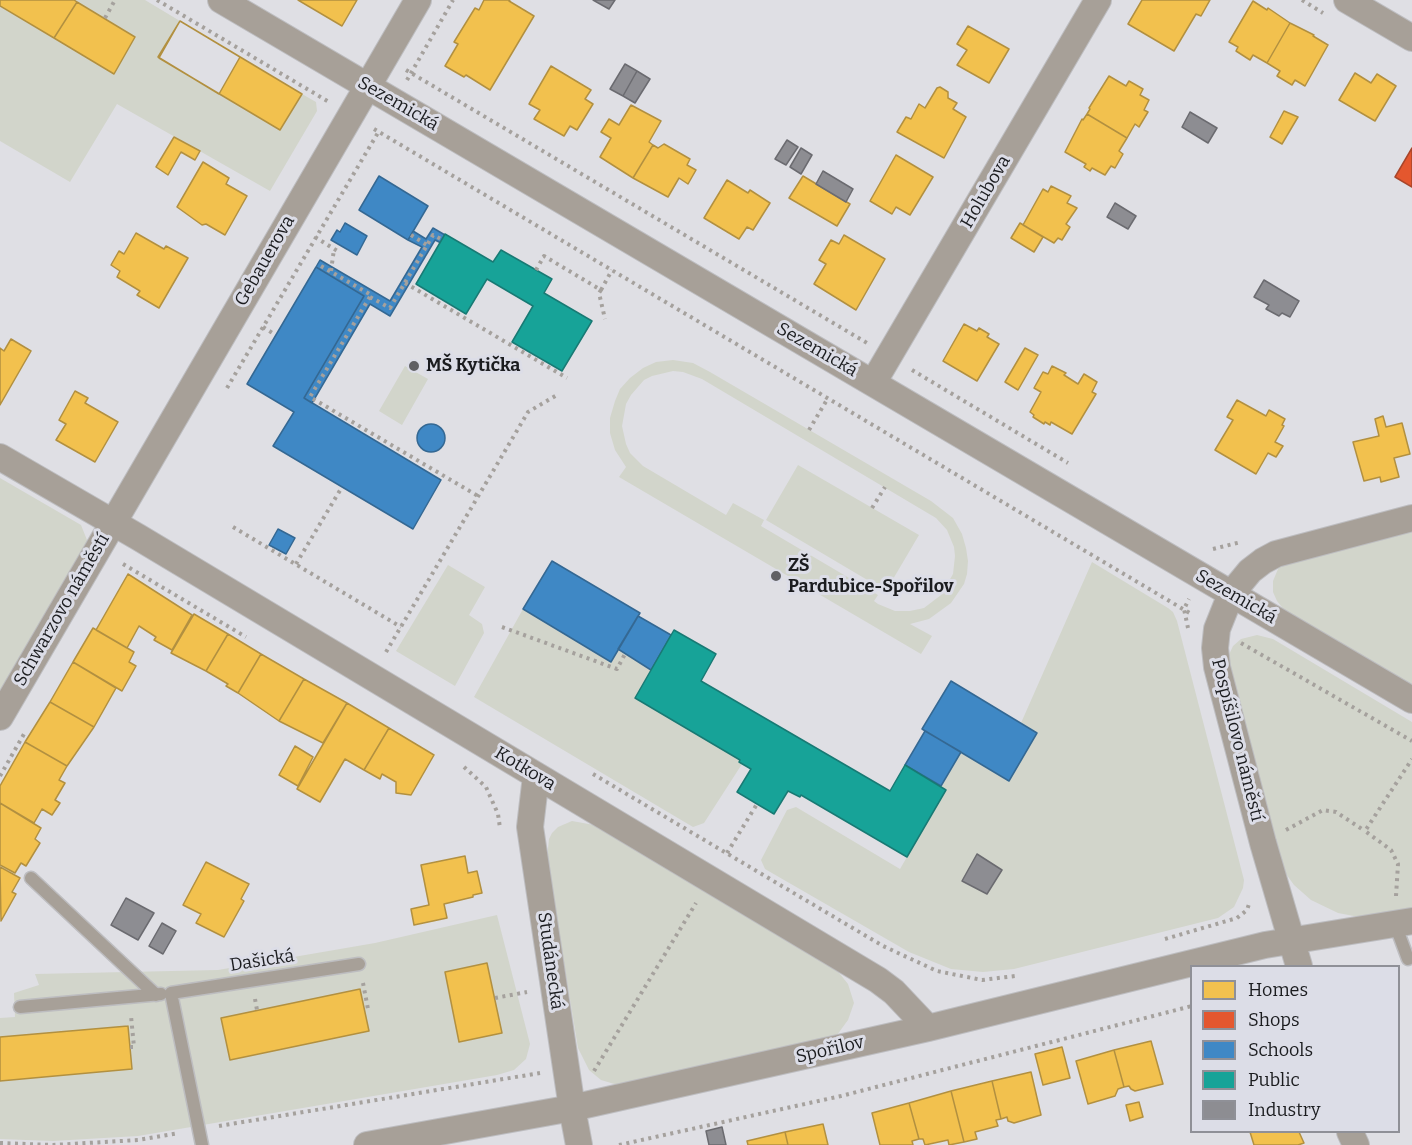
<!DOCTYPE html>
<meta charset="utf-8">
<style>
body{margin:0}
#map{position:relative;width:1412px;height:1145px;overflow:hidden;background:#dfdfe4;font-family:Bitter,serif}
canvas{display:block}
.legend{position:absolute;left:1190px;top:965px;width:210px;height:168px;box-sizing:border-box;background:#dcdde7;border:2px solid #8f9097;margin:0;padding:8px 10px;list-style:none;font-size:18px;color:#1b1c1f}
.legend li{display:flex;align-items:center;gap:12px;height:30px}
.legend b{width:30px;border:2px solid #8f9097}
</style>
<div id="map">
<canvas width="1412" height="1145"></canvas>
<ul class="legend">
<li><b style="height:16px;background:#f2c14e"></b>Homes</li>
<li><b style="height:16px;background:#e4572e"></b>Shops</li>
<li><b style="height:16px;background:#3f88c5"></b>Schools</li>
<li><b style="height:16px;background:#17a398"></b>Public</li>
<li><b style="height:16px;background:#8d8d92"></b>Industry</li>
</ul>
</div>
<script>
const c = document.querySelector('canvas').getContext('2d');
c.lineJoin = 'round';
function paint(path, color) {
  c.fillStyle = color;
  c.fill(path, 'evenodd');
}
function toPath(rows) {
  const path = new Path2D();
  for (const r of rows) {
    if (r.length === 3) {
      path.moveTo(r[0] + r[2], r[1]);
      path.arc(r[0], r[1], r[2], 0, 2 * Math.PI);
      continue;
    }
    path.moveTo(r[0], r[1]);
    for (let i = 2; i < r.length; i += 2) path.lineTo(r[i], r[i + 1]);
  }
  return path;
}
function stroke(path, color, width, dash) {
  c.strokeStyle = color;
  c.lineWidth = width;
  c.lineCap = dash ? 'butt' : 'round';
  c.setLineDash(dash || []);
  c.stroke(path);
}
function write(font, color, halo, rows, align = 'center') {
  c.font = font + ' Bitter,serif';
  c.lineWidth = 6;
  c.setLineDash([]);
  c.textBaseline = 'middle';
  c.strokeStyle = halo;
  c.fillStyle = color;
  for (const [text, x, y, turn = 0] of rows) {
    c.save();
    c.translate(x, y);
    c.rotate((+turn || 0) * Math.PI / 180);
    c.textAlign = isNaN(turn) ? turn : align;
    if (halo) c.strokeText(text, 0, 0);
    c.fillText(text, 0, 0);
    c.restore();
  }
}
paint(toPath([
 [74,0,145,0,180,21,159,58,279,129,302,94,316,102,317,111,270,191,117,104,70,182,0,141,0,6,113,73,135,37],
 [673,360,693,363,710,372,931,501,953,518,962,534,966,548,968,561,967,574,964,584,951,603,929,619,910,624,932,636,921,654,619,477,626,467,615,450,610,433,610,418,615,401,620,389,630,378,643,368,656,362],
 [673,371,683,372,702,379,936,518,947,530,954,547,955,556,953,574,941,595,924,608,910,611,895,611,878,604,874,601,878,595,761,526,764,520,733,503,726,515,643,466,630,453,626,444,622,426,626,404,631,395,644,380,652,376],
 [405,366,428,379,402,425,379,411],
 [798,465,919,535,886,591,766,520],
 [0,478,81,525,87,540,85,550,0,697],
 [1412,527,1412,685,1285,611,1277,601,1273,592,1273,581,1278,569,1283,564],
 [1092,562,1168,608,1173,612,1177,621,1244,880,1243,888,1234,907,1218,918,1014,969,983,972,951,969,909,952,765,869,761,860,787,810,796,807,900,869,946,790,941,786,961,752,1009,780,1037,733,1021,723],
 [448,565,485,587,469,615,482,624,484,633,455,686,396,651],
 [523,609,611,661,618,649,651,670,635,698,740,760,739,762,742,764,704,823,693,827,474,697],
 [1257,635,1273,639,1412,722,1412,910,1359,917,1338,913,1311,900,1294,885,1281,867,1227,659,1233,646,1241,639],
 [572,821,594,825,836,969,848,984,854,1003,848,1020,837,1035,834,1038,621,1086,601,1080,589,1070,578,1048,547,859,549,839,552,833,558,827],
 [497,915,530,1044,526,1059,514,1070,497,1075,138,1136,53,1141,0,1139,0,1018,15,1017,14,993,39,985,35,974,218,970,375,943]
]), '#d2d5cb');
const homes = toPath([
 [0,0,74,0,77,2,54,38,0,6,0,0],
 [298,0,357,0,342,26,298,0],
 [484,0,510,0,509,1,534,16,490,90,466,75,464,77,445,66,458,44,454,42,475,8,479,10,484,0],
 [1142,0,1210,0,1201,16,1196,14,1174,51,1128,24,1142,0],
 [1253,1,1267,10,1268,8,1290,23,1267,63,1253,55,1250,60,1236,51,1238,47,1229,42,1253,1],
 [77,2,135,37,114,74,54,38,77,2],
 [180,21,240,57,219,94,158,57,180,21],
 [180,21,302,94,280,130,159,58,180,21],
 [1290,23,1314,35,1313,36,1328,45,1305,86,1295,80,1292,85,1277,76,1280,71,1267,63,1290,23],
 [968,26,1009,49,989,83,957,65,967,50,957,44,968,26],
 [551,66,591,90,585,99,593,104,577,130,570,126,564,136,534,119,540,110,529,104,551,66],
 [1355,73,1371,83,1377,74,1396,86,1375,121,1339,100,1355,73],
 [1109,76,1126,86,1129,81,1143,89,1140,95,1149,100,1144,110,1148,112,1139,127,1135,124,1127,138,1087,114,1090,109,1089,108,1109,76],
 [940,87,948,92,948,98,957,103,953,109,966,117,944,158,897,132,906,117,911,119,919,104,925,108,937,88,940,87],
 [631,105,661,121,649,142,653,145,633,178,600,157,611,138,601,132,609,119,619,125,631,105],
 [1284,111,1298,117,1282,144,1270,137,1284,111],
 [1087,114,1127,138,1119,151,1123,154,1115,168,1111,166,1105,175,1092,168,1090,171,1084,167,1086,164,1065,152,1082,119,1083,120,1087,114],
 [174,137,200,151,195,160,181,152,168,175,156,167,174,137],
 [664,144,690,159,687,165,696,170,688,184,679,178,668,197,633,178,653,145,658,148,664,144],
 [896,155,933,177,910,215,896,207,892,214,870,201,896,155],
 [203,162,229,178,226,184,247,196,225,235,206,224,202,225,177,207,203,162],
 [803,176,850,204,837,226,789,198,803,176],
 [727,180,748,193,750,190,770,203,753,230,747,227,739,239,704,218,727,180],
 [1051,186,1071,196,1067,203,1077,208,1066,224,1070,227,1062,240,1058,238,1054,243,1023,225,1043,189,1048,192,1051,186],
 [1020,223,1043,237,1034,252,1011,238,1020,223],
 [136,233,164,249,166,246,188,258,159,308,137,295,140,291,117,277,120,271,111,265,119,251,124,254,136,233],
 [844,235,885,259,856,310,814,284,826,264,819,260,831,240,839,244,844,235],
 [964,324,977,331,979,328,989,334,987,337,999,344,977,381,943,361,964,324],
 [11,339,31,351,0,405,0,348,4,351,11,339],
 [1025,348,1038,355,1018,390,1005,382,1025,348],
 [1052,366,1066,373,1064,375,1078,384,1084,374,1097,382,1092,392,1096,394,1072,434,1051,422,1050,425,1045,422,1044,424,1033,417,1034,415,1030,412,1041,392,1034,388,1043,372,1048,374,1052,366],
 [75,391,88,398,85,403,118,422,95,462,56,440,66,424,59,420,75,391],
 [1237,400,1266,416,1269,410,1285,419,1282,425,1284,426,1275,442,1283,446,1276,457,1268,453,1256,474,1215,450,1233,420,1227,417,1237,400],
 [1383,416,1386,427,1402,423,1410,454,1394,458,1399,477,1381,482,1380,477,1364,481,1353,442,1379,436,1375,419,1383,416],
 [128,574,192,615,172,650,154,640,156,637,139,626,127,648,96,630,128,574],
 [194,614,228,634,206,671,171,653,194,614],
 [93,628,134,652,129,662,136,666,122,691,73,662,93,628],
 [228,634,261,654,238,693,226,686,228,684,206,671,228,634],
 [261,654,304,679,279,721,238,693,261,654],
 [73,662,116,688,94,727,50,702,73,662],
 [304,679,347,703,323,743,279,721,304,679],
 [50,702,94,727,67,766,25,742,50,702],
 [347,703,389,728,364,770,345,759,320,802,297,789,347,703],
 [389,728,434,755,411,795,396,793,396,782,382,774,380,779,364,770,389,728],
 [25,742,67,766,59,780,65,783,55,800,60,803,52,815,42,809,34,823,0,803,0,786,25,742],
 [295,746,313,757,298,786,279,775,295,746],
 [0,803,41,828,35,839,40,843,26,866,21,863,15,873,0,865,0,803],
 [465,856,468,873,477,871,482,893,473,895,473,897,444,904,447,918,414,925,411,909,429,905,421,865,465,856],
 [206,862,249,884,241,899,244,901,224,937,196,923,201,914,183,905,206,862],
 [0,867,20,878,12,892,16,894,1,921,0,867],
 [487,963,502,1033,459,1042,445,972,487,963],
 [360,989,369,1031,230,1060,221,1018,360,989],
 [128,1026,132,1069,0,1081,0,1037,128,1026],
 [1151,1041,1163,1084,1135,1091,1131,1089,1129,1086,1124,1087,1114,1050,1151,1041],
 [1062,1047,1070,1078,1043,1085,1035,1054,1062,1047],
 [1114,1050,1124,1087,1118,1089,1115,1096,1088,1104,1076,1061,1114,1050],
 [1031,1072,1041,1115,1014,1123,1008,1121,1007,1117,1001,1119,992,1081,1031,1072],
 [992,1081,1001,1119,996,1120,998,1126,975,1132,977,1139,964,1142,951,1091,992,1081],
 [951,1091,964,1142,949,1145,948,1140,925,1145,923,1139,919,1139,909,1103,951,1091],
 [1139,1102,1143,1117,1130,1121,1126,1105,1139,1102],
 [909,1103,919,1139,912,1141,913,1145,880,1145,872,1113,909,1103],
 [823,1124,828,1145,788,1145,785,1132,823,1124],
 [785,1132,788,1145,748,1145,747,1141,785,1132],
 [1250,1132,1299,1132,1304,1143,1298,1145,1254,1145,1250,1132]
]);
paint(homes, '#f2c14e');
stroke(homes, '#b29040', 1.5);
const shops = toPath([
 [1412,148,1412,187,1395,177,1412,148]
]);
paint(shops, '#e4572e');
stroke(shops, '#a8452a', 1.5);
const schools = toPath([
 [379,176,428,206,408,240,359,210,379,176],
 [345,223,367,236,357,255,331,240,337,230,340,232,345,223],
 [433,228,445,235,441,243,435,240,390,316,370,304,312,403,304,398,364,296,316,267,320,260,390,301,422,247,408,240,413,231,426,239,433,228],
 [316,267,364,296,304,398,441,480,413,529,273,446,294,412,247,384,316,267],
 [431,438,14],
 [278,529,295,538,286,554,269,545,278,529],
 [552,561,640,613,611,662,523,609,552,561],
 [638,616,671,635,651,670,618,649,638,616],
 [951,681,1037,733,1009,781,922,729,951,681],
 [925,731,961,752,941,786,905,765,925,731]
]);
paint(schools, '#3f88c5');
stroke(schools, '#346893', 1.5);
const public = toPath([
 [445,234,493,262,501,250,552,279,544,293,592,321,562,371,512,342,533,306,487,279,466,314,416,284,445,234],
 [674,630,716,654,701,681,890,791,905,765,946,790,907,857,801,795,800,797,788,791,774,814,757,804,737,792,751,769,739,762,740,760,635,698,674,630]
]);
paint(public, '#17a398');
stroke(public, '#187a74', 1.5);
const industry = toPath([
 [593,0,615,0,609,9,593,0],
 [625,64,637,71,623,96,610,89,625,64],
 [637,71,650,79,635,103,623,96,637,71],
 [1190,112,1217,128,1208,143,1182,127,1190,112],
 [787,140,798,147,786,165,775,159,787,140],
 [801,148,812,155,801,174,790,167,801,148],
 [823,171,853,189,846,202,816,184,823,171],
 [1115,203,1136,216,1128,229,1107,217,1115,203],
 [1264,280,1299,301,1290,317,1282,313,1279,316,1266,309,1269,305,1254,297,1264,280],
 [977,854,1002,870,987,894,962,881,977,854],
 [126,898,154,913,138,940,111,925,126,898],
 [162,923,176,931,163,954,149,946,162,923],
 [722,1127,726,1145,709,1145,706,1131,722,1127]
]);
paint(industry, '#8d8d92');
stroke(industry, '#6b6b70', 1.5);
const lane = toPath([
 [31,878,156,995],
 [1395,924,1408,959],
 [20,1007,161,994],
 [202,1145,171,993,359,964]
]);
const street = toPath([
 [221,0,1412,700],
 [1347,0,1412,38],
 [873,383,1098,0],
 [0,457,138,537,878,980,894,992,928,1028],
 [0,717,418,0],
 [536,776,530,827,572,1108,579,1145],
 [1299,966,1263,843,1217,667,1215,648,1217,629,1231,594,1250,571,1263,561,1276,554,1412,518],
 [1350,1132,1356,1145],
 [367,1145,572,1108,928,1028,1265,945,1412,921]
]);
stroke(lane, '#bdbdc0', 15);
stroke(street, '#bdbdc0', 28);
stroke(toPath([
 [157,0,329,102],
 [1302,0,1323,13],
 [105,18,115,0],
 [406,70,867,343],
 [407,80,453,0],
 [374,129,1193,615],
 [411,235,427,245],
 [315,237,339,252],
 [321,266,371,295,310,397,478,496],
 [536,270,544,256,601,290,612,270],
 [331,271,334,249],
 [405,283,567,378],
 [601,290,599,293,605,319],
 [370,297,390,308,433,235,443,240],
 [263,327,274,334],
 [912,370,1068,463],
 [227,388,379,131],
 [809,430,828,398],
 [872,508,885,487],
 [233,527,401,627],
 [1213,549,1241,542],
 [123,564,246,637],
 [296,564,342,487],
 [502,627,617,669,625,654],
 [1188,628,1184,609,1189,599],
 [1241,643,1412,741],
 [386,652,528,412,557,395],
 [464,767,486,787,498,814,500,828],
 [593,774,883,946,937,971,982,980,1015,976],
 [0,776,24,734],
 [1286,830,1323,810,1336,812,1365,831],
 [727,853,757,804],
 [1396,896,1398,864,1391,850,1365,831,1412,759],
 [1165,939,1237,918,1247,910,1250,901],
 [363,983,368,1009,365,1010],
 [495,998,527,992],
 [255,999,257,1010],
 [130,1047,134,1047,131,1016],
 [594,1071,696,903],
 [219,1126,540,1073],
 [0,1143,53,1145,138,1140,179,1133],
 [619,1145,841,1096,1192,1006]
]), '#a5a19d', 4, [3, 4.5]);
stroke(lane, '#a7a098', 12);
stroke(street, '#a7a098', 26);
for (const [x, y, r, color] of [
 [414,366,6,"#606064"],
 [776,576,6,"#606064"]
]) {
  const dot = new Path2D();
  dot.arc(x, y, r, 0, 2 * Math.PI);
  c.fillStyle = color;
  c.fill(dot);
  stroke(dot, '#dcdde7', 2);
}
write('18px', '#1b1c1f', '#dcdde7', [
 ["Sezemická",398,104,30],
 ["Holubova",986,192,-60],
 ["Gebauerova",265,261,-60],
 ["Sezemická",817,350,30],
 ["Sezemická",1236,597,30],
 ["Schwarzovo náměstí",62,610,-60],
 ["Pospíšilovo náměstí",1237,740,76],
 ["Kotkova",525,769,31],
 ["Dašická",262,961,-9],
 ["Studánecká",550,961,82],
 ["Spořilov",830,1050,-13]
]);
write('bold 18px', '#1b1c1f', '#dcdde7', [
 ["MŠ Kytička",426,366],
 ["ZŠ",788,566],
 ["Pardubice-Spořilov",788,587]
], 'left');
</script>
